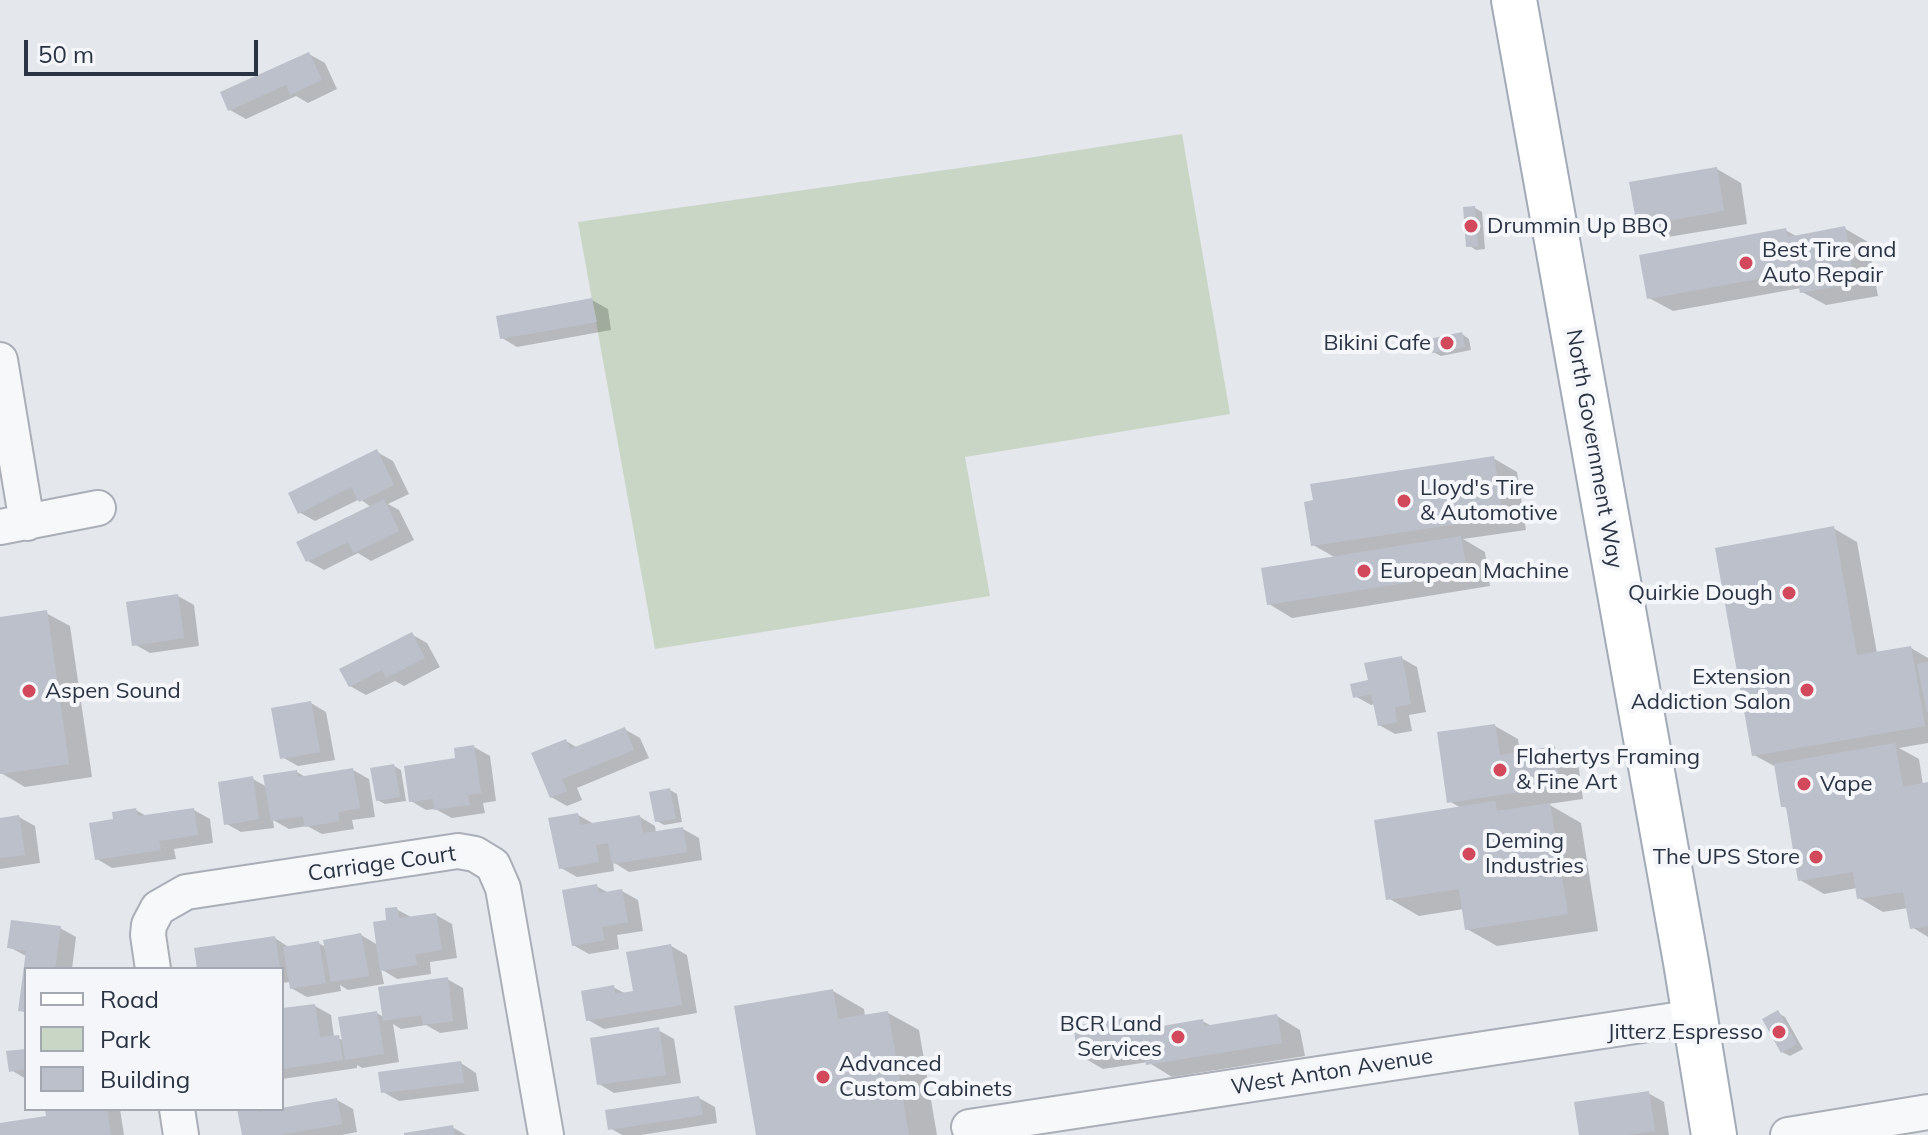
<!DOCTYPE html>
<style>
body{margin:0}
#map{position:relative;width:1928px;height:1135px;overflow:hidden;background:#e4e7ec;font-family:Mulish,sans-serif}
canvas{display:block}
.legend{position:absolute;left:24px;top:967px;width:260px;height:144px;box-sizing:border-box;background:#f4f6f9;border:2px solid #a4a8b1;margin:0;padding:10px 14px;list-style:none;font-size:24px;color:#2b3445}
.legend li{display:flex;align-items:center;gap:16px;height:40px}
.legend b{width:40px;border:2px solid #a4a8b1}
.scale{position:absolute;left:24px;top:40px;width:234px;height:36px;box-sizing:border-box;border:4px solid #2b3445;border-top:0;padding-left:10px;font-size:24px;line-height:28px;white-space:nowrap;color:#2b3445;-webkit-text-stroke:6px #f4f6f9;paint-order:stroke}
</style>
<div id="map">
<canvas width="1928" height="1135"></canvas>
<ul class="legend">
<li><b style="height:10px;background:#fff"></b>Road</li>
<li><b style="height:22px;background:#c9d6c5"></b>Park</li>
<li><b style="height:22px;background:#bbc0ca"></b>Building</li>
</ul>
<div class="scale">50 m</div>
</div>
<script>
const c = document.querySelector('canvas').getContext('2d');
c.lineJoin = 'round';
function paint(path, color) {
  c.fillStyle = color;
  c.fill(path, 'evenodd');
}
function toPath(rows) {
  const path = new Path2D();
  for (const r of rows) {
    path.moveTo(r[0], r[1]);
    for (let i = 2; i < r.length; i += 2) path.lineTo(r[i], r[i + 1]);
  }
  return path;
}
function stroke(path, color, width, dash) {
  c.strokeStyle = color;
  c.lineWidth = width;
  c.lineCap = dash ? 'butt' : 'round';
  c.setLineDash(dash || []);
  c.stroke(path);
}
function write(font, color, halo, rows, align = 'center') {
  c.font = font + ' Mulish,sans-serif';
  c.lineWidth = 8;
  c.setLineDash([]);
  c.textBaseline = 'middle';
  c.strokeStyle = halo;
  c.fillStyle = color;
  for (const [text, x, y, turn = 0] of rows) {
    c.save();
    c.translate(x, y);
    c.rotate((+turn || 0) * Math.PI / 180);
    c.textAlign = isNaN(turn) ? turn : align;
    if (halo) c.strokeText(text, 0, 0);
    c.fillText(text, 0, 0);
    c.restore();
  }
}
paint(toPath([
 [1182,134,1230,414,965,457,990,596,655,649,578,222,1002,162]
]), '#c9d6c5');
paint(toPath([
 [309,54,325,63,337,89,308,103,296,96,246,119,230,110],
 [1717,169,1741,183,1747,224,1662,238,1638,225],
 [1475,208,1482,212,1485,249,1476,250,1468,245],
 [1844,228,1868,242,1878,296,1826,305,1802,292,1801,288,1673,311,1649,298,1785,230,1798,237],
 [592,300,608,309,611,330,517,347,502,338],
 [1462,334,1469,339,1471,350,1441,356,1433,352],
 [377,452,393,461,409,494,388,504,399,510,414,540,371,561,358,553,324,570,308,561,371,507,360,499,315,521,299,512],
 [1493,458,1517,472,1526,530,1463,539,1485,552,1490,586,1292,618,1269,604,1336,558,1313,545],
 [1833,528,1857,542,1877,653,1911,648,1928,658,1928,743,1899,748,1919,759,1923,785,1928,784,1928,937,1912,927,1908,908,1883,912,1859,898,1857,888,1824,894,1800,880,1788,809,1783,806,1776,767,1754,755],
 [178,596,194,605,199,646,150,653,134,644],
 [46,613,70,626,92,777,25,787,1,773,0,767,0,619],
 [411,634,427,643,440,667,404,686,395,681,366,695,350,686],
 [1401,658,1417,667,1426,712,1409,715,1412,731,1395,734,1379,725,1375,704,1371,705,1355,696],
 [311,703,326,712,335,760,298,766,282,757],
 [1495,726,1518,739,1520,754,1554,749,1578,762,1583,799,1548,804,1581,823,1598,931,1497,946,1467,929,1464,909,1419,916,1388,898,1461,808,1449,801],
 [624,729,640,738,649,758,577,788,582,800,567,806,551,797,566,741,578,748],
 [474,747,490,756,496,801,483,803,485,813,452,818,435,809,426,810,411,801],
 [394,766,401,770,406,801,385,804,377,800],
 [353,770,369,779,375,817,352,820,354,829,322,834,307,826,289,829,273,820,274,828,241,832,225,823,253,779,267,787,297,772,307,778],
 [670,790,677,794,682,822,664,825,657,821],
 [136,810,148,817,194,810,210,819,213,843,174,849,176,859,112,868,97,859,115,821],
 [578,815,594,824,640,817,655,826,656,833,683,829,699,838,702,860,629,872,613,862,614,871,577,877,561,868],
 [19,817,35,826,40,863,0,869,0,820],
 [596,886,609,893,622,891,638,900,643,931,617,935,619,949,589,954,573,945],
 [396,909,413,918,436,915,452,924,457,958,430,962,431,974,397,979,381,969,384,984,348,990,340,985,341,991,307,997,291,988,290,982,282,983,282,969,199,969,275,938,290,948,318,943,326,947,361,935,378,945],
 [60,928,76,937,72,969,26,969,26,1013,20,1010,28,957,9,947],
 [671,946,687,955,697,1013,604,1029,588,1020,613,987,626,994,635,993],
 [447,979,463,988,468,1029,440,1033,426,1025,401,1029,393,1024,399,1062,362,1068,357,1065,357,1068,282,1079,282,1010,315,1006,331,1015,334,1037,343,1040,377,1013,385,1018],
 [833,991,864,1009,865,1017,888,1013,919,1030,937,1135,758,1135],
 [1778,1013,1785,1017,1803,1049,1790,1056,1782,1052],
 [1277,1016,1300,1030,1305,1056,1172,1077,1148,1062,1103,1069,1079,1055,1130,1019,1149,1030,1202,1021,1212,1026],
 [658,1030,674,1039,681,1083,614,1093,599,1084],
 [26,1051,26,1079,11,1070],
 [461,1063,476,1073,479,1091,399,1101,383,1092],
 [1648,1093,1664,1102,1669,1135,1581,1135],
 [699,1098,715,1107,717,1123,641,1135,622,1135,610,1128],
 [337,1100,353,1109,357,1132,342,1135,244,1135,239,1109,272,1109,272,1112],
 [47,1109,120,1109,124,1135,0,1135,0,1125,48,1118],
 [452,1127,466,1135,409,1135]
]), '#0003');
paint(toPath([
 [309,52,322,80,290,95,286,85,228,111,220,92],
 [1717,167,1724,211,1637,226,1629,182],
 [1475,206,1478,246,1466,247,1463,207],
 [1845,226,1855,283,1800,293,1796,272,1647,299,1639,255,1786,228,1788,237],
 [592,298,597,322,500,339,496,316],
 [1462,332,1465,347,1432,353,1429,339],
 [377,449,394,485,359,502,351,487,298,514,288,493],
 [1494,456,1503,517,1311,546,1304,502,1313,500,1310,484],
 [384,499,399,531,354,553,348,542,306,562,296,542],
 [1834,526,1857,655,1911,646,1925,726,1752,756,1715,548],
 [1461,536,1467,573,1267,605,1261,568],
 [178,594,184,638,132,646,126,602],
 [47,610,69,764,0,774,0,617],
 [412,632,425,658,386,678,382,670,349,687,339,669],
 [1402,656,1411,704,1395,707,1397,722,1378,726,1371,694,1353,698,1350,684,1368,680,1364,663],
 [1928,662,1928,712,1927,712,1917,664],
 [311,701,320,752,280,759,271,708],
 [1495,724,1500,755,1555,746,1560,786,1447,803,1437,732],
 [625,727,634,750,562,779,567,791,550,798,531,753,566,739,570,749],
 [1895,743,1903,787,1928,782,1928,926,1910,929,1903,892,1857,899,1853,872,1798,881,1786,807,1781,807,1774,764],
 [474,745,481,793,468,795,470,805,434,810,433,799,409,802,404,766,455,758,454,748],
 [394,764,400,797,376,801,370,768],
 [353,768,360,808,338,812,339,821,305,827,303,816,271,821,263,775,297,770,298,777],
 [253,776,259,819,224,825,218,782],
 [670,788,676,819,655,822,649,792],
 [1495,801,1497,811,1550,803,1568,914,1465,930,1459,889,1386,900,1374,820],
 [136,808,138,816,194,808,198,835,159,841,161,850,95,860,89,823,113,819,112,812],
 [578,813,580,825,640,815,643,833,683,827,687,852,612,864,608,843,596,845,599,862,559,869,548,818],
 [19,815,25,855,0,858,0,818],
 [597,884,599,893,622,889,628,922,602,927,605,940,572,946,562,890],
 [397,907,399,918,436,913,442,950,415,954,417,965,380,971,373,922,386,920,385,908],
 [11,920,61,926,55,969,26,969,26,1012,18,1011,26,951,7,948],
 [361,933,369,976,331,982,323,940],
 [275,936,280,969,197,969,194,948],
 [319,941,326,983,290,989,283,947],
 [671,944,682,1005,586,1021,581,991,614,985,615,994,633,991,626,952],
 [448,977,453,1021,423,1025,421,1015,383,1021,378,987],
 [833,989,838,1019,888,1011,909,1135,756,1135,734,1006],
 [315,1004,320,1037,339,1035,343,1060,282,1069,282,1008],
 [1778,1010,1797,1044,1781,1053,1762,1019],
 [377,1011,384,1054,345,1060,338,1017],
 [1277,1014,1282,1043,1146,1065,1143,1046,1078,1056,1073,1026,1131,1017,1133,1031,1203,1019,1204,1026],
 [659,1027,666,1075,597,1085,590,1038],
 [26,1049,26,1069,9,1072,6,1051],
 [461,1061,464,1083,381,1093,378,1072],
 [1649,1091,1655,1131,1626,1135,1579,1135,1574,1102],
 [699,1096,703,1115,608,1130,605,1110],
 [337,1098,342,1124,280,1135,242,1135,237,1109,259,1109,259,1112],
 [45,1109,107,1109,111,1135,0,1135,0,1123,46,1116],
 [453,1125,455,1135,404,1135,404,1133]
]), '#bbc0ca');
const street = toPath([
 [0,360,27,523],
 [0,527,98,508],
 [153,969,148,935,149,925,158,908,186,892,458,851,475,854,493,865,503,888,546,1135],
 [177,1109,181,1135],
 [969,1127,1695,1017],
 [1788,1135,1928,1112]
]);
const primary = toPath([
 [1514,0,1686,962,1714,1135]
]);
stroke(street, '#a9aeb7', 38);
stroke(primary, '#a3abb8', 48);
stroke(street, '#f7f8fa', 34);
stroke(primary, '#fff', 44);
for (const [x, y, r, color] of [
 [1471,226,8,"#d1495b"],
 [1746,263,8,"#d1495b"],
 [1447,343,8,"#d1495b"],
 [1404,501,8,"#d1495b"],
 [1364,571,8,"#d1495b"],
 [1789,593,8,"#d1495b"],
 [1807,690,8,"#d1495b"],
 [29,691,8,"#d1495b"],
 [1500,770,8,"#d1495b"],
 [1804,784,8,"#d1495b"],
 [1469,854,8,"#d1495b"],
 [1816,857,8,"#d1495b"],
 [1779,1032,8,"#d1495b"],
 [1178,1037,8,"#d1495b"],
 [823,1077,8,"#d1495b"]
]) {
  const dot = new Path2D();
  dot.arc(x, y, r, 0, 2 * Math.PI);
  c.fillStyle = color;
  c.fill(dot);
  stroke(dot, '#f4f6f9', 3);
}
write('22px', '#2b3445', '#f4f6f9', [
 ["Drummin Up BBQ",1487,226],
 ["Best Tire and",1762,250],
 ["Auto Repair",1762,275],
 ["Bikini Cafe",1431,343,"right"],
 ["Lloyd's Tire",1420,488],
 ["& Automotive",1420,513],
 ["European Machine",1380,571],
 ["Quirkie Dough",1773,593,"right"],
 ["Extension",1791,677,"right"],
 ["Addiction Salon",1791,702,"right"],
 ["Aspen Sound",45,691],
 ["Flahertys Framing",1516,757],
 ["& Fine Art",1516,782],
 ["Vape",1820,784],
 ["Deming",1485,841],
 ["Industries",1485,866],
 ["The UPS Store",1800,857,"right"],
 ["BCR Land",1162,1024,"right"],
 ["Services",1162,1049,"right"],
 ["Jitterz Espresso",1763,1032,"right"],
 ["Advanced",839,1064],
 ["Custom Cabinets",839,1089]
], 'left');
write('22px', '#2b3445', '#f4f6f9', [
 ["North Government Way",1594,449,80],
 ["Carriage Court",382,864,-8],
 ["West Anton Avenue",1332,1072,-9]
]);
</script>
